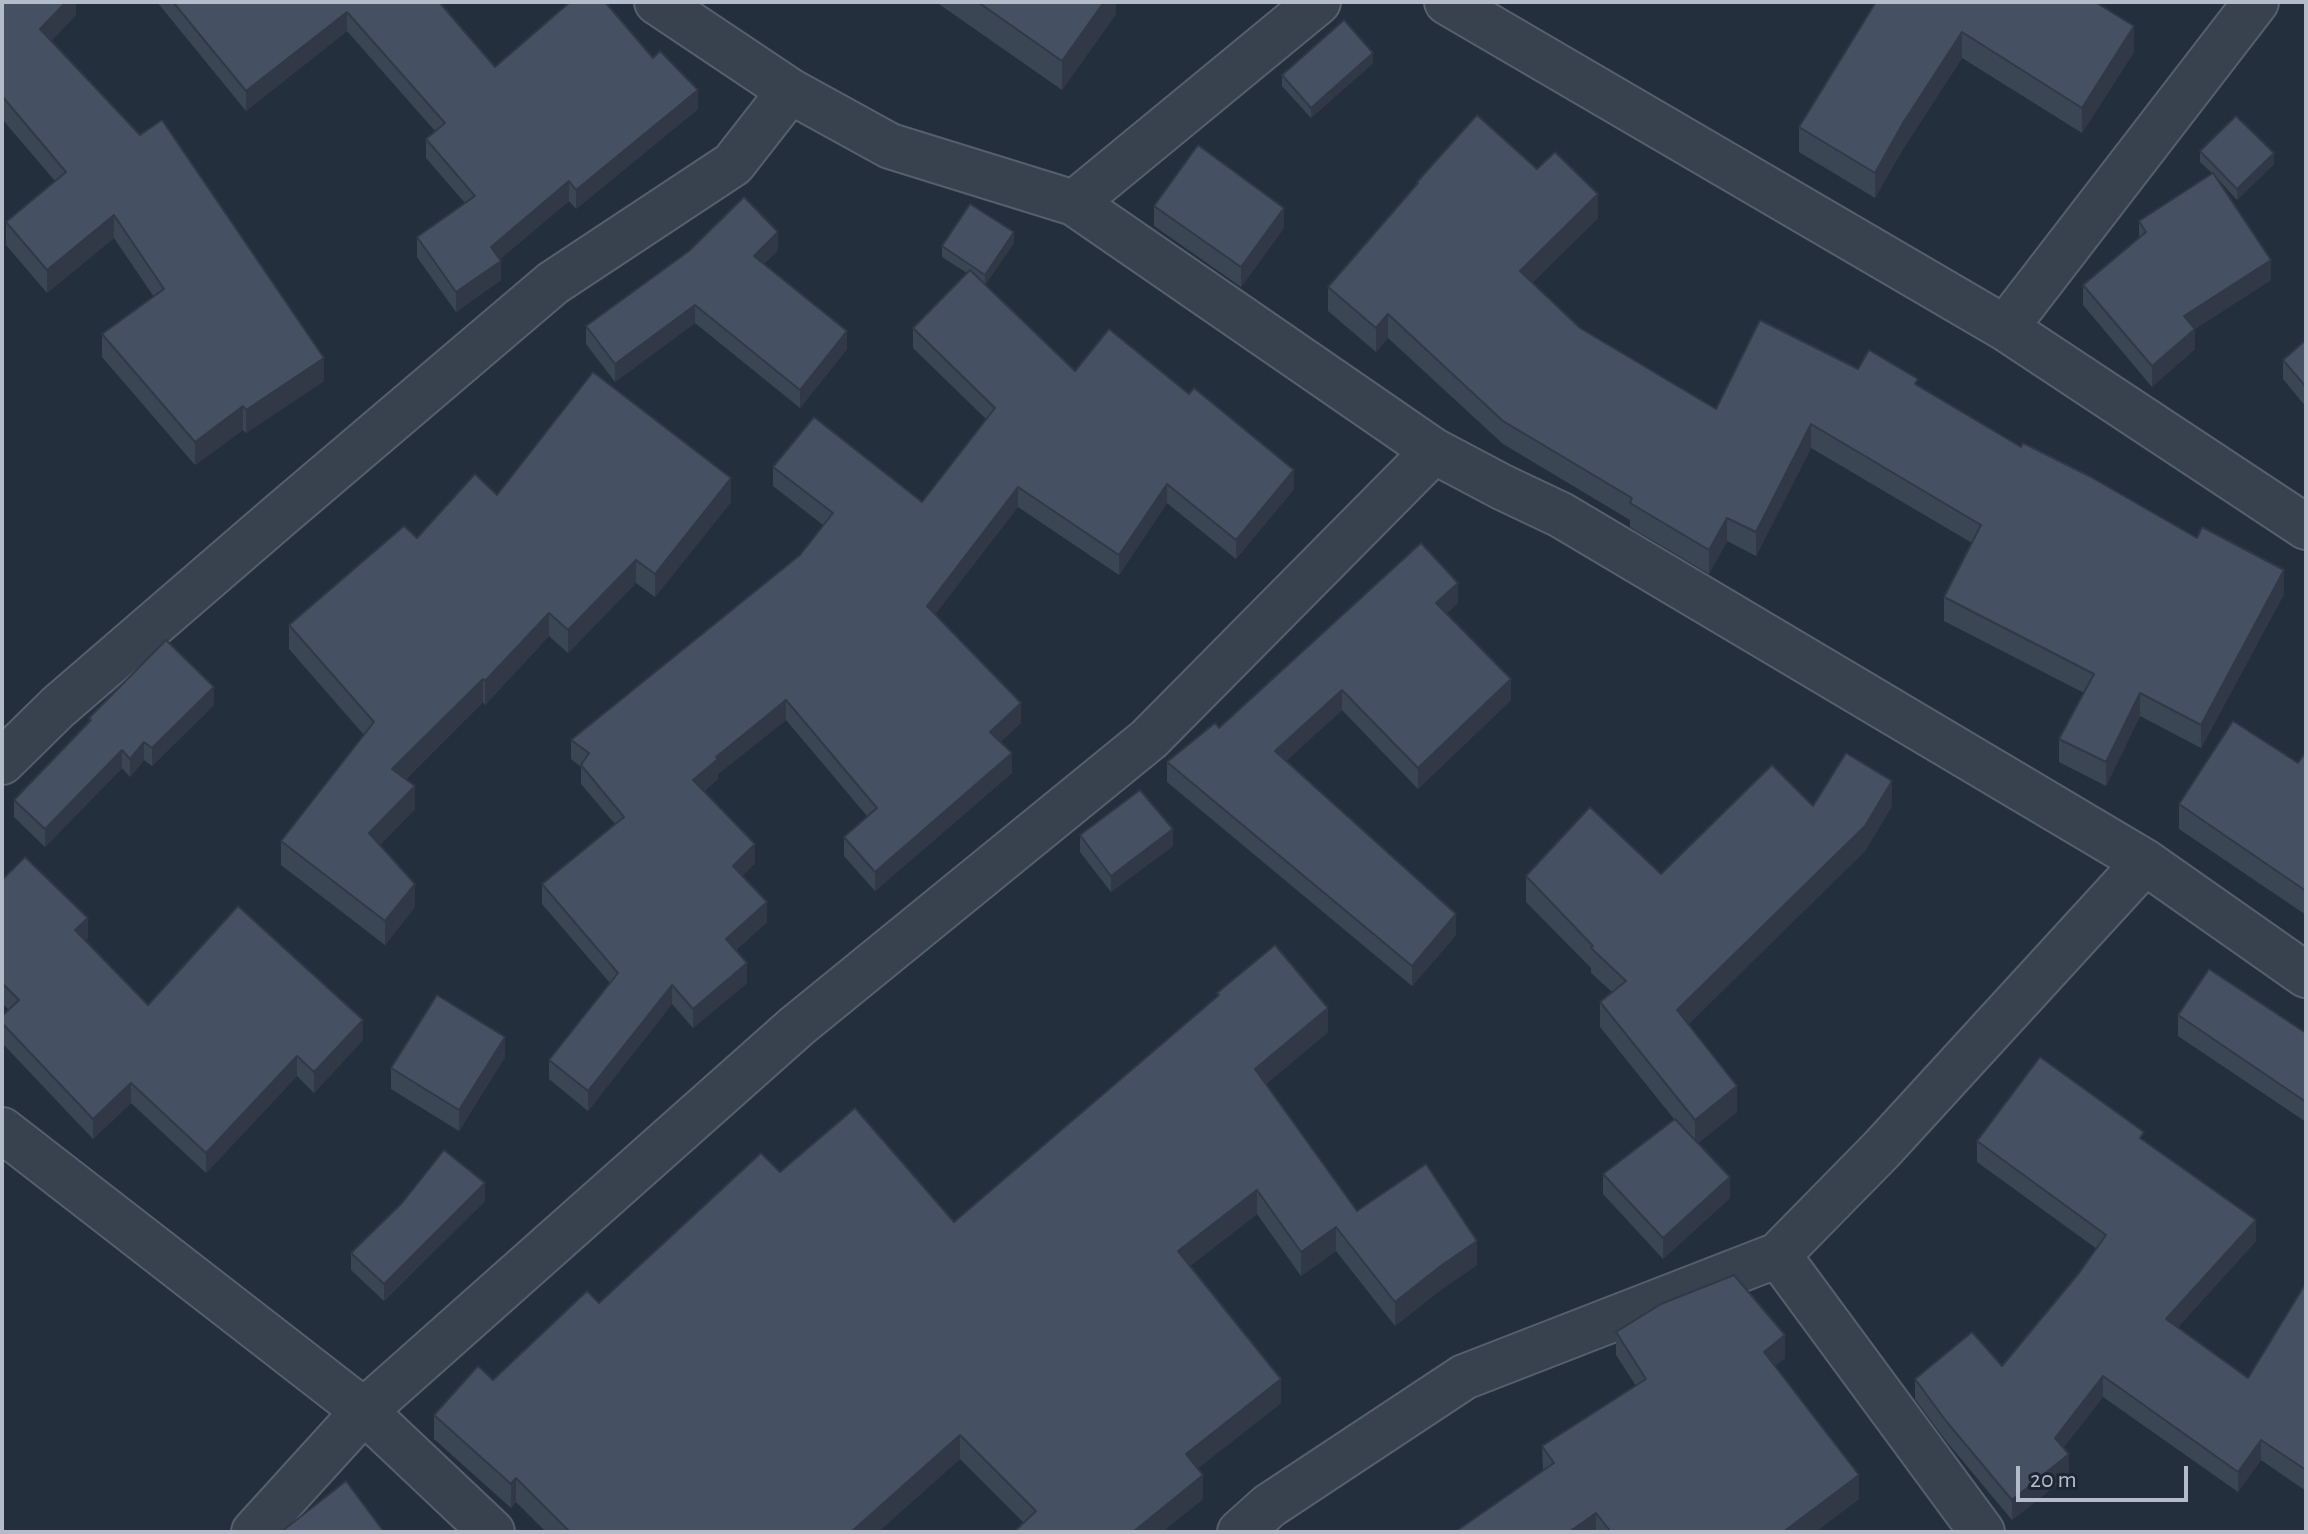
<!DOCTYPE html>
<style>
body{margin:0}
#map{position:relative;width:2308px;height:1534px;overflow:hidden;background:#242f3e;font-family:"Alegreya Sans",sans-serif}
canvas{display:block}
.frame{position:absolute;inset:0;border:4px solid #b4bcc9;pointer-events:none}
.scale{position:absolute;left:2016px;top:1466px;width:172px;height:36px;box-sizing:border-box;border:4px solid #b4bcc9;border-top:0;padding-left:10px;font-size:24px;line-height:28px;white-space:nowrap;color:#b4bcc9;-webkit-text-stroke:6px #1d2633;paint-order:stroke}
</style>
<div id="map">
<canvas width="2308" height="1534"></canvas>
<div class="frame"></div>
<div class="scale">20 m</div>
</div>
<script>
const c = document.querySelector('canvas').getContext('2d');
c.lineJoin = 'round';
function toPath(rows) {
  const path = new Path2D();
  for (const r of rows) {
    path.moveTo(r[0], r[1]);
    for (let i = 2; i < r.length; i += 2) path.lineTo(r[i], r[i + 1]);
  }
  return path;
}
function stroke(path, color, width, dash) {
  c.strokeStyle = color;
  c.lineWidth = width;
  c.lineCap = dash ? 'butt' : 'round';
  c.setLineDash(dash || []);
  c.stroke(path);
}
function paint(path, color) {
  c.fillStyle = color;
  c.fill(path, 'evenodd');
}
const minor = toPath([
 [657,2,790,91],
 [1447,2,2005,328,2306,527],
 [1074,203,1318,2],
 [2005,328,2256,2],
 [2,762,58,707,278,517,553,283,733,164,790,91,890,146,1074,203,1434,451],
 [2,1130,364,1411,492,1532],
 [1778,1255,1982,1532],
 [254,1532,364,1411,797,1026,1149,739,1434,451,1502,487,1561,515,2145,862,2306,975],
 [1240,1532,1269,1506,1464,1377,1778,1255,1882,1149,2145,862]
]);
stroke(minor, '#565f6c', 48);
stroke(minor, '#38414e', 44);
paint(toPath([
 [2,2,76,2,76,15,51,41,324,381,246,433,243,430,195,465,102,357,102,334,154,297,114,238,47,293,6,245,6,222,55,181,2,119],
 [157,2,439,2,495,67,698,109,576,209,569,201,500,259,501,280,456,312,417,257,417,237,465,203,426,158,426,139,435,131,347,31,246,111],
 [936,2,1116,2,1116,14,1062,90],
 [1876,2,2134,52,2082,133,1962,58,1903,149,1875,198,1799,152,1799,127],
 [1373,63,1311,118,1282,86,1282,75],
 [2200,151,2274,164,2237,200,2217,178,2271,280,2195,329,2195,349,2152,387,2083,305,2083,285,2139,238,2139,221,2212,173,2200,162],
 [1537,169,1598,218,1532,283,1580,328,1716,409,1858,369,1918,385,2021,447,2284,594,2201,748,2140,716,2106,786,2059,762,2059,739,2084,693,1944,621,1944,597,1972,543,1811,448,1756,556,1727,541,1709,574,1630,527,1630,520,1503,444,1388,338,1376,352,1328,311,1328,287,1417,185,1417,182],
 [1154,206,1284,228,1241,287,1154,226],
 [1014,243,985,285,1075,371,1294,489,1236,559,1167,503,1119,575,1018,507,935,614,1021,723,1000,742,1012,773,875,891,844,856,844,837,867,816,786,720,718,774,718,779,704,791,755,863,742,876,767,922,736,950,747,983,693,1028,672,1004,588,1111,549,1079,549,1060,610,983,542,904,542,884,615,824,581,784,581,767,571,759,571,740,800,555,823,525,773,486,773,467,922,502,986,419,913,348,913,328,967,273,942,257,942,246],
 [778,250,764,264,847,349,800,408,695,323,615,382,586,344,586,326],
 [2306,340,2306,407,2283,379,2283,360],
 [497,495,731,502,655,597,636,583,568,653,549,636,485,705,483,702,406,779,415,809,380,845,415,907,385,945,281,865,281,841,364,735,289,649,289,625,417,538],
 [1458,603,1446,614,1511,700,1418,789,1342,710,1286,761,1456,935,1412,986,1167,782,1167,762,1219,728],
 [214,705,152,766,144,760,130,777,122,768,45,847,14,817,14,800,89,722,89,718],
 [2306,751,2306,915,2179,829,2179,804,2298,763],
 [1813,806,1892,806,1865,851,1688,1024,1737,1112,1698,1143,1730,1198,1663,1259,1603,1194,1603,1174,1674,1119,1600,1027,1600,1002,1612,992,1591,973,1591,968,1526,902,1526,876,1661,874],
 [1080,835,1173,846,1111,892,1080,852],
 [2,880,88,938,85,940,148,1005,363,1040,314,1093,297,1076,206,1173,131,1103,93,1139,2,1043,2,1016,9,1010,2,1003],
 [1217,993,1328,1032,1266,1084,1357,1211,1477,1265,1442,1289,1395,1326,1336,1251,1301,1276,1257,1214,1190,1266,1281,1403,1198,1468,1203,1499,1162,1532,1014,1532,1024,1523,960,1459,878,1532,546,1532,516,1502,511,1508,434,1439,434,1415,493,1380,780,1172,954,1222,1217,996],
 [2178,1015,2306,1033,2306,1122,2178,1036],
 [505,1057,459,1131,391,1089,391,1068],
 [2144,1140,2256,1241,2178,1327,2248,1378,2306,1283,2306,1491,2261,1460,2238,1492,2103,1397,2063,1448,2069,1475,2012,1520,1946,1441,1915,1399,1915,1379,2002,1366,2079,1273,2097,1249,1977,1162,1977,1141],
 [485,1201,384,1301,351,1270,351,1253],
 [1616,1332,1785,1358,1775,1366,1859,1499,1815,1532,1455,1532,1543,1471,1542,1446,1636,1386,1616,1355]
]), '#3b4654');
paint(toPath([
 [66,2,76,2,76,15,40,52,40,29],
 [1104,2,1116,2,1116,14,1062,90,1062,61],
 [347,12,347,31,246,111,246,91],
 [2134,26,2134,52,2082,133,2082,108],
 [1962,32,1962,58,1903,149,1875,198,1875,173,1903,123],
 [1373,53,1373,63,1311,118,1311,108],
 [698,90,698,109,576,209,576,190],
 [2274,153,2274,164,2237,200,2237,189],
 [569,181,569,201,491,266,491,247],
 [1598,194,1598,218,1520,295,1520,271],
 [1284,208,1284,228,1241,287,1241,267],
 [114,215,114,238,47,293,47,270],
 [778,232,778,250,754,274,754,256],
 [1014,232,1014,243,985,285,985,275],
 [2271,260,2271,280,2195,329,2195,349,2152,387,2152,366,2184,316],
 [501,261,501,280,456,312,456,292],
 [695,305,695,323,615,382,615,364],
 [1388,314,1388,338,1376,352,1376,328],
 [847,331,847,349,800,408,800,390],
 [324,358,324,381,246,433,246,410],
 [243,406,243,430,195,465,195,442],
 [1811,424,1811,448,1756,556,1756,532],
 [1294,470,1294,489,1236,559,1236,540],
 [731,478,731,502,655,597,655,574],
 [1167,484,1167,503,1119,575,1119,555],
 [1018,487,1018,507,927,625,927,606],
 [1727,518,1727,541,1709,574,1709,550],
 [636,560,636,583,568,653,568,630],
 [2284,570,2284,594,2201,748,2201,725],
 [1458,583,1458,603,1436,624,1436,603],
 [549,613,549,636,485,705,485,681],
 [483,679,483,702,392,792,392,769],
 [1511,679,1511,700,1418,789,1418,768],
 [214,687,214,705,152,766,152,748],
 [1342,690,1342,710,1275,771,1275,751],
 [2140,693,2140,716,2106,786,2106,762],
 [786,700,786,720,718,774,718,779,693,799,693,780,716,757],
 [1021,703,1021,723,990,752,990,732],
 [144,742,144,760,130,777,130,759],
 [122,750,122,768,45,847,45,829],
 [1012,753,1012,773,875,891,875,872],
 [1892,781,1892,806,1865,851,1677,1036,1677,1010],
 [415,786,415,809,369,856,369,833],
 [1173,829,1173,846,1111,892,1111,876],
 [755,844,755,863,733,886,733,866],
 [415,884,415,907,385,945,385,921],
 [767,902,767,922,726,959,726,939],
 [1456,914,1456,935,1412,986,1412,966],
 [88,918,88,938,75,950,75,930],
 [747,963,747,983,693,1028,693,1009],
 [672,985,672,1004,588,1111,588,1091],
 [1328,1008,1328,1032,1255,1093,1255,1069],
 [363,1020,363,1040,314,1093,314,1072],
 [505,1037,505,1057,459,1131,459,1110],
 [297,1056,297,1076,206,1173,206,1153],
 [131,1083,131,1103,93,1139,93,1119],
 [1737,1086,1737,1112,1695,1146,1695,1120],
 [1730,1177,1730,1198,1663,1259,1663,1238],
 [485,1183,485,1201,384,1301,384,1284],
 [1257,1190,1257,1214,1178,1275,1178,1251],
 [2256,1220,2256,1241,2166,1340,2166,1319],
 [1336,1227,1336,1251,1301,1276,1301,1252],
 [1477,1241,1477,1265,1442,1289,1395,1326,1395,1302,1442,1265],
 [1785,1335,1785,1358,1764,1376,1764,1352],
 [2103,1376,2103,1397,2055,1459,2055,1438],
 [1281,1379,1281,1403,1186,1478,1186,1454],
 [960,1435,960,1459,878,1532,851,1532],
 [2261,1440,2261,1460,2238,1492,2238,1472],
 [2069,1454,2069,1475,2012,1520,2012,1500],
 [1203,1475,1203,1499,1162,1532,1133,1532],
 [1859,1475,1859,1499,1815,1532,1783,1532],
 [516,1478,516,1502,511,1508,511,1484],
 [1596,1513,1596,1532,1569,1532]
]), '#303945');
const building = toPath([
 [2,2,66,2,40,29,140,135,162,120,324,358,246,410,243,406,195,442,102,334,164,289,114,215,47,270,6,222,66,172,2,96,2,2],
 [173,2,439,2,495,67,570,2,605,2,653,58,660,51,698,90,576,190,569,181,491,247,501,261,456,292,417,237,475,196,426,139,445,123,347,12,246,91,173,2],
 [978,2,1104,2,1062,61,978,2],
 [1876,2,2095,2,2134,26,2082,108,1962,32,1903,123,1875,173,1799,127,1876,2],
 [1344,20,1373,53,1311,108,1282,75,1344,20],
 [1477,115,1537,169,1555,152,1598,194,1520,271,1580,328,1716,409,1760,320,1858,369,1869,350,1918,379,1915,384,2021,447,2023,443,2091,477,2197,538,2202,527,2284,570,2201,725,2140,693,2106,762,2059,739,2094,674,1944,597,1981,525,1811,424,1756,532,1727,518,1709,550,1630,503,1632,498,1503,421,1388,314,1376,328,1328,287,1418,183,1417,182,1477,115],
 [2236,116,2274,153,2237,189,2200,151,2236,116],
 [1198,145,1284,208,1241,267,1154,206,1198,145],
 [2213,173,2271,260,2184,316,2195,329,2152,366,2083,285,2146,232,2139,221,2213,173],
 [744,197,778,232,754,256,847,331,800,390,695,305,615,364,586,326,689,251,744,197],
 [970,204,1014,232,985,275,942,246,970,204],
 [970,270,1075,371,1109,329,1189,394,1194,388,1294,470,1236,540,1167,484,1119,555,1018,487,927,606,1021,703,990,732,1012,753,875,872,844,837,877,808,786,700,716,757,718,759,693,780,755,844,733,866,767,902,726,939,747,963,693,1009,672,985,588,1091,549,1060,618,973,542,884,624,817,581,765,589,753,571,740,800,555,833,513,773,467,814,417,922,502,995,408,913,328,970,270],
 [2306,340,2306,387,2283,360,2306,340],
 [593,372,731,478,655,574,636,560,568,630,549,613,485,681,483,679,392,769,415,786,369,833,415,884,385,921,281,841,374,722,289,625,404,526,417,538,475,474,497,495,593,372],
 [1421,543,1458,583,1436,603,1511,679,1418,768,1342,690,1275,751,1456,914,1412,966,1167,762,1215,723,1219,728,1421,543],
 [166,640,214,687,152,748,144,742,130,759,122,750,45,829,14,800,91,720,89,718,166,640],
 [2233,721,2298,763,2306,752,2306,891,2179,804,2233,721],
 [1846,753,1892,781,1865,826,1677,1010,1737,1086,1695,1120,1600,1002,1626,981,1591,948,1593,946,1526,876,1590,807,1661,874,1772,765,1813,806,1846,753],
 [1140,790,1173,829,1111,876,1080,835,1140,790],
 [25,857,88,918,75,930,148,1005,238,906,363,1020,314,1072,297,1056,206,1153,131,1083,93,1119,2,1023,2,1016,19,1000,2,983,2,880,25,857],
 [1275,945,1328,1008,1255,1069,1357,1211,1426,1164,1477,1241,1442,1265,1395,1302,1336,1227,1301,1252,1257,1190,1178,1251,1281,1379,1186,1454,1203,1475,1133,1532,1014,1532,1036,1511,960,1435,851,1532,570,1532,516,1478,511,1484,434,1415,478,1366,493,1380,587,1291,599,1303,761,1153,780,1172,855,1108,954,1222,1219,995,1217,993,1275,945],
 [2209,969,2306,1033,2306,1102,2178,1015,2209,969],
 [437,995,505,1037,459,1110,391,1068,437,995],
 [2040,1057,2144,1132,2140,1138,2256,1220,2166,1319,2248,1378,2306,1283,2306,1470,2261,1440,2238,1472,2103,1376,2055,1438,2069,1454,2012,1500,1946,1421,1915,1379,1972,1332,2002,1366,2079,1273,2106,1235,1977,1141,2040,1057],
 [1675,1119,1730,1177,1663,1238,1603,1174,1675,1119],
 [444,1150,485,1183,384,1284,351,1253,402,1203,444,1150],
 [1734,1275,1785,1335,1764,1352,1859,1475,1783,1532,1611,1532,1596,1513,1569,1532,1455,1532,1554,1463,1542,1446,1646,1379,1616,1332,1661,1304,1734,1275],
 [346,1481,384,1532,281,1532,346,1481]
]);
paint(building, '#455162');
stroke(building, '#303945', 2);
</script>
